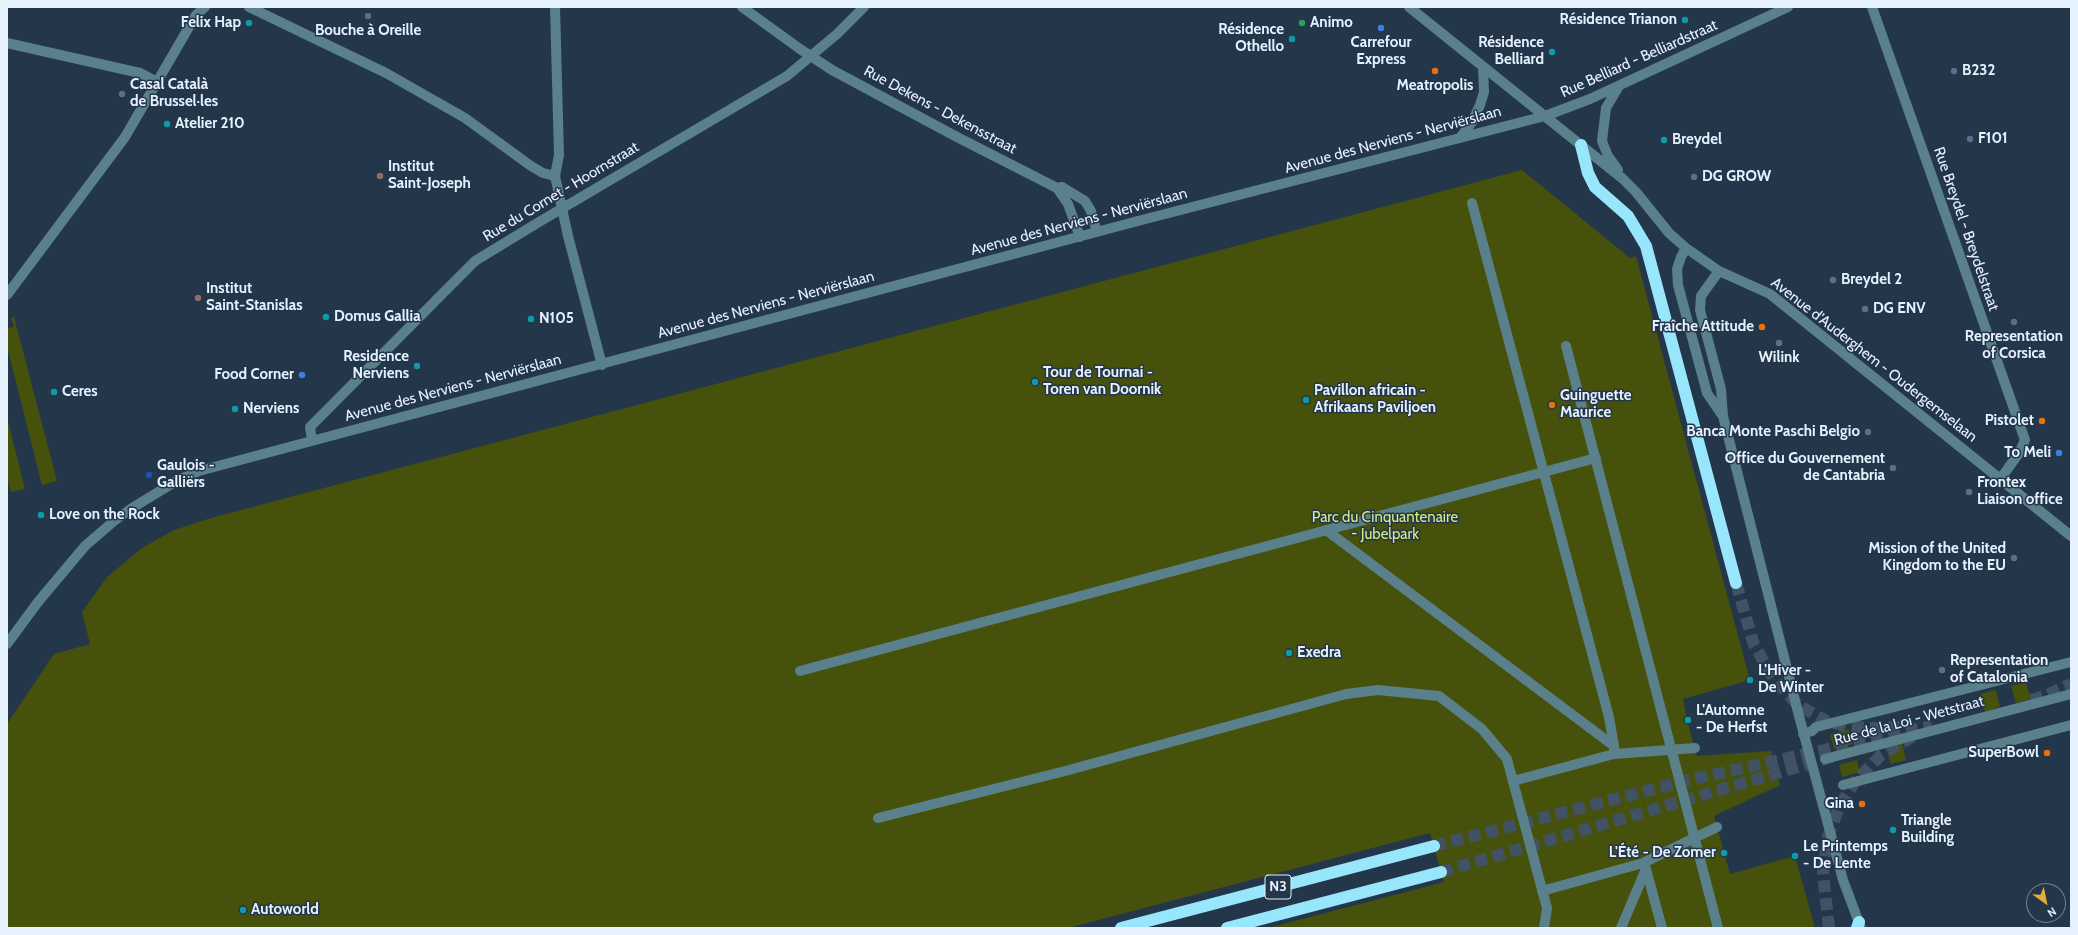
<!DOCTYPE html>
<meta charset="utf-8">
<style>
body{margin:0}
#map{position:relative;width:2078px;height:935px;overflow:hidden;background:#24364a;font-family:Cabin,sans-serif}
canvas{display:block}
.frame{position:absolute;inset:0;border:8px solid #e6f1fe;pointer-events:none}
.north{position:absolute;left:2026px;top:883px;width:40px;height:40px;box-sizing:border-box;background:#24364a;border:1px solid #728192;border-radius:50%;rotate:147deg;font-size:11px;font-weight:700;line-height:16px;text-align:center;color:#e6f1fe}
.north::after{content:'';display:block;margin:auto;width:14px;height:18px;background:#e2af34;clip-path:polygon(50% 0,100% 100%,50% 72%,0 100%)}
</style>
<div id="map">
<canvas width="2078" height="935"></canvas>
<div class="frame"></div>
<div class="north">N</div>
</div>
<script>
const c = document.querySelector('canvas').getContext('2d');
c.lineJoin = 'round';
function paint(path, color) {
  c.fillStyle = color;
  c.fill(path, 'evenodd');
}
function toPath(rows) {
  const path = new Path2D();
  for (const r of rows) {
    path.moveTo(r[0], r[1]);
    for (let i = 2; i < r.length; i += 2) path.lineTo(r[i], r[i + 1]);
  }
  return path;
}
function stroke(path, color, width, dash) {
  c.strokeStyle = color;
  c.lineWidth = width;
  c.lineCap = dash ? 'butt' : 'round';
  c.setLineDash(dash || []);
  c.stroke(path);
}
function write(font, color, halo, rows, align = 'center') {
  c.font = font + ' Cabin,sans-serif';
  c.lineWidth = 3;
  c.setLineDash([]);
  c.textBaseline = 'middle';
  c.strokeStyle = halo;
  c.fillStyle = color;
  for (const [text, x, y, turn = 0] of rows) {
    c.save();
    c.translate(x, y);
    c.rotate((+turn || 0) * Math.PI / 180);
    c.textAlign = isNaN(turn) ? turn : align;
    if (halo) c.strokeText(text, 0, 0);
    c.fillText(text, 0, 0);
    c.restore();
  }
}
paint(toPath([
 [1522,170,1630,258,1636,256,1750,680,1683,699,1688,724,1697,756,1771,751,1780,785,1714,816,1730,874,1795,856,1815,928,1268,928,1444,882,1430,833,1068,928,7,928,7,724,54,654,90,644,82,612,107,577,142,548,174,530,211,518],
 [14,317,57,481,42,485,7,347,7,328,14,327,11,318],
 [7,417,25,489,11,492,7,479],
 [2026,682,2031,699,2016,703,2011,686],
 [1996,690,2000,707,1985,712,1980,694],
 [1849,729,1853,744,1834,749,1830,734],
 [1902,743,1906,760,1891,764,1886,747],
 [1857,760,1860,772,1842,777,1839,765]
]), '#46510b');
stroke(toPath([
 [1736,583,1754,645,1774,679,1798,705,1826,721,1846,726,1870,728,1901,727],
 [2031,700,2045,696,2071,684],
 [1434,846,1689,780,1932,726],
 [1441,872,1835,756],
 [1829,928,1823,873,1828,837,1839,807,1854,783,1881,755,1912,737]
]), '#415265', 12, [12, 6]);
stroke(toPath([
 [249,7,386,73,465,118,531,166,543,173,555,176],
 [555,7,559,155,555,176,568,236,602,365],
 [742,7,800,49,832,70,957,137,1057,188,1062,187,1085,201,1091,211,1097,232],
 [1409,7,1623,179,1636,192,1669,233,1686,248,1719,271,1770,294,2071,536],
 [1872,7,2025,440,2019,453,2001,478],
 [7,43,140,73,157,82],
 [1460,138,1472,122,1480,105,1484,92,1483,67],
 [1618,170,1608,156,1602,141,1606,108,1619,86],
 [1057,188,1068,204,1080,237],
 [1472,203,1609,717,1614,746],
 [1686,248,1681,257,1677,269,1678,285,1707,393,1722,415],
 [1719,271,1701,296,1700,310,1721,389,1723,416,1799,716,1843,880,1861,928],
 [7,295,125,137,196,15,205,7],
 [1566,346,1718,928],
 [312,440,310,427,475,261,539,222,787,76,837,34,864,7],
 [1326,530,1614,746,1614,754],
 [7,644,38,602,85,546,114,521,132,508,178,480,199,471,1134,222,1545,116,1590,99,1788,7],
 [800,671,1596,458],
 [1803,734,1812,731,1816,727,2071,662],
 [1825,759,2071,694],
 [1513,781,1614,754,1695,748],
 [1843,785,2071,725],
 [878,818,1069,770,1346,694,1378,690,1439,696,1482,729,1507,759,1547,908,1544,928],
 [1646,869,1662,928],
 [1542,891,1643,863,1717,827],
 [1621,928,1646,869,1643,863]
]), '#59808b', 10);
stroke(toPath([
 [1581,145,1588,173,1595,187,1628,216,1646,246,1736,583],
 [1121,928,1434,846],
 [1227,928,1441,872],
 [1857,928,1859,922]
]), '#97e6fc', 12);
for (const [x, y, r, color] of [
 [368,16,4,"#5c6f8a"],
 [1685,20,4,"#0f9aa8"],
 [249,23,4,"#0f9aa8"],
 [1302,23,4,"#2e9e5b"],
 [1381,28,4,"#3f7fe0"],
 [1292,39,4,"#0f9aa8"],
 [1552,52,4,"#0f9aa8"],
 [1435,71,4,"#e8710a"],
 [1954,71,4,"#5c6f8a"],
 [122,94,4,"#5c6f8a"],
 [167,124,4,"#0f9aa8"],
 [1970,139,4,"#5c6f8a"],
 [1664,140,4,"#0f9aa8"],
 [380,176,4,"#8d6e63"],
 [1694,177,4,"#5c6f8a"],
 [1833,280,4,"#5c6f8a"],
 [198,298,4,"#8d6e63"],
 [1865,309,4,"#5c6f8a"],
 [326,317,4,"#0f9aa8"],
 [531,319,4,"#0f9aa8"],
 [2014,322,4,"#5c6f8a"],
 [1762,327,4,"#e8710a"],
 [1779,343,4,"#5c6f8a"],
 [417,366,4,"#0f9aa8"],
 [302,375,4,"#3f7fe0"],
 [1035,382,4,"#0f9aa8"],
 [54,392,4,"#0f9aa8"],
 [1306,400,4,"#0f9aa8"],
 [1552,405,4,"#e8710a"],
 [235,409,4,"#0f9aa8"],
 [2042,421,4,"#e8710a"],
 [1868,432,4,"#5c6f8a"],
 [2059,453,4,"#3f7fe0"],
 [1893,468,4,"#5c6f8a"],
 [149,475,4,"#1a4fb4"],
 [1969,492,4,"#5c6f8a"],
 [41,515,4,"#0f9aa8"],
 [2014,558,4,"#5c6f8a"],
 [1289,653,4,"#0f9aa8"],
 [1942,670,4,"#5c6f8a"],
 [1750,680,4,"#0f9aa8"],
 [1688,720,4,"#0f9aa8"],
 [2047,753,4,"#e8710a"],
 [1862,804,4,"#e8710a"],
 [1893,830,4,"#0f9aa8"],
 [1724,853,4,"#0f9aa8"],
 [1795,856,4,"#0f9aa8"],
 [243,910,4,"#0f9aa8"]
]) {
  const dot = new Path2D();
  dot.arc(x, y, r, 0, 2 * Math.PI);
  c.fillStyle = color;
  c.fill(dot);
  stroke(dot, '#24364a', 1.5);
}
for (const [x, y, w] of [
 [1278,887,26]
]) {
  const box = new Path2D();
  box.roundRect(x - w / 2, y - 12, w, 24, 3);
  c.fillStyle = '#24364a';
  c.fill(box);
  stroke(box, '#e6f1fe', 1);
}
write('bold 14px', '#e6f1fe', null, [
 ["N3",1278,887]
]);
write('bold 15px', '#e6f1fe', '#24364a', [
 ["Résidence Trianon",1677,20,"right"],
 ["Felix Hap",241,23,"right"],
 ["Animo",1310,23],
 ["Résidence",1284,30,"right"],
 ["Othello",1284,47,"right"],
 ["Bouche à Oreille",368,31,"center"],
 ["Carrefour",1381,43,"center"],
 ["Express",1381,60,"center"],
 ["Résidence",1544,43,"right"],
 ["Belliard",1544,60,"right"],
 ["B232",1962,71],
 ["Casal Català",130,85],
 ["de Brussel·les",130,102],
 ["Meatropolis",1435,86,"center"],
 ["Atelier 210",175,124],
 ["F101",1978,139],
 ["Breydel",1672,140],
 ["Institut",388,167],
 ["Saint-Joseph",388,184],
 ["DG GROW",1702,177],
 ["Breydel 2",1841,280],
 ["Institut",206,289],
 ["Saint-Stanislas",206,306],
 ["DG ENV",1873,309],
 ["Domus Gallia",334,317],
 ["N105",539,319],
 ["Fraîche Attitude",1754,327,"right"],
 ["Representation",2014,337,"center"],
 ["of Corsica",2014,354,"center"],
 ["Residence",409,357,"right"],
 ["Nerviens",409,374,"right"],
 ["Wilink",1779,358,"center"],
 ["Tour de Tournai -",1043,373],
 ["Toren van Doornik",1043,390],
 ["Food Corner",294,375,"right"],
 ["Pavillon africain -",1314,391],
 ["Afrikaans Paviljoen",1314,408],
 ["Ceres",62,392],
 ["Guinguette",1560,396],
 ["Maurice",1560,413],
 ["Nerviens",243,409],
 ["Pistolet",2034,421,"right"],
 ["Banca Monte Paschi Belgio",1860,432,"right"],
 ["To Meli",2051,453,"right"],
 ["Office du Gouvernement",1885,459,"right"],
 ["de Cantabria",1885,476,"right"],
 ["Gaulois -",157,466],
 ["Galliërs",157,483],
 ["Frontex",1977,483],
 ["Liaison office",1977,500],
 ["Love on the Rock",49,515],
 ["Mission of the United",2006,549,"right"],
 ["Kingdom to the EU",2006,566,"right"],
 ["Exedra",1297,653],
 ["Representation",1950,661],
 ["of Catalonia",1950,678],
 ["L'Hiver -",1758,671],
 ["De Winter",1758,688],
 ["L'Automne",1696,711],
 ["- De Herfst",1696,728],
 ["SuperBowl",2039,753,"right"],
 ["Gina",1854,804,"right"],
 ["Triangle",1901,821],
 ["Building",1901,838],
 ["Le Printemps",1803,847],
 ["- De Lente",1803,864],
 ["L'Été - De Zomer",1716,853,"right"],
 ["Autoworld",251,910]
], 'left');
write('15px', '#e6f1fe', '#24364a', [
 ["Rue Belliard - Belliardstraat",1639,59,-24],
 ["Rue Dekens - Dekensstraat",940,110,28],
 ["Avenue des Nerviens - Nerviërslaan",1393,140,-15],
 ["Rue du Cornet - Hoornstraat",561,192,-31],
 ["Avenue des Nerviens - Nerviërslaan",1079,222,-15],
 ["Rue Breydel - Breydelstraat",1966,229,71],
 ["Avenue des Nerviens - Nerviërslaan",766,305,-15],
 ["Avenue d'Auderghem - Oudergemselaan",1874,360,38],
 ["Avenue des Nerviens - Nerviërslaan",453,388,-15],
 ["Rue de la Loi - Wetstraat",1909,721,-15]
]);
write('15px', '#d7ec82', '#24364a', [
 ["Parc du Cinquantenaire",1385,518],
 ["- Jubelpark",1385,535]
]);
</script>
